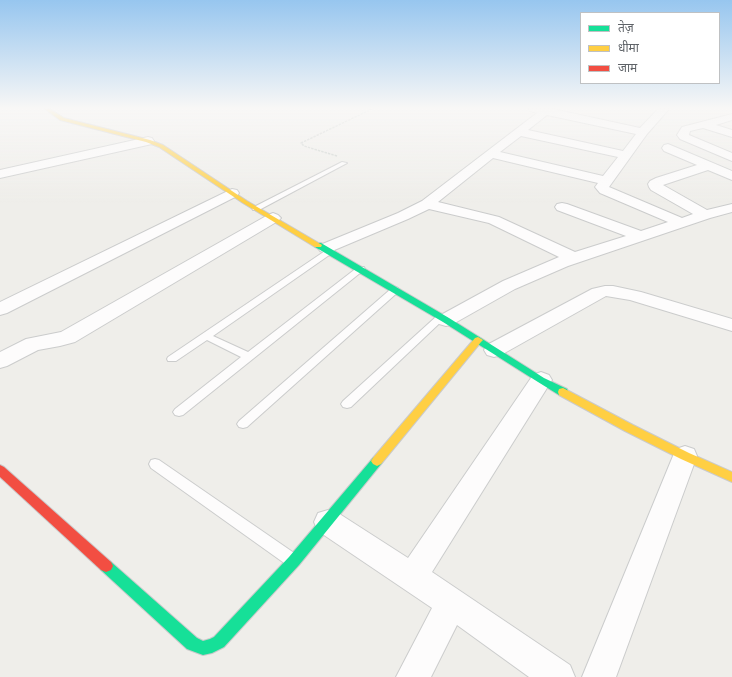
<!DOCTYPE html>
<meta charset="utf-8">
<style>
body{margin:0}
#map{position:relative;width:732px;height:677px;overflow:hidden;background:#efeeea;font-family:Cabin,"Noto Sans Devanagari",sans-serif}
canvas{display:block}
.legend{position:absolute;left:580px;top:12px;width:140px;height:72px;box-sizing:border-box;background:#fff;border:1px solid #bfc1c3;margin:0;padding:5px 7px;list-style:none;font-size:12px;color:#5f6368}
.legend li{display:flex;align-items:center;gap:8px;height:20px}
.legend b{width:20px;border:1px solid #bfc1c3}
</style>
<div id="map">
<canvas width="732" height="677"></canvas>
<ul class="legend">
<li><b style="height:5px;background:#16e098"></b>तेज़</li>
<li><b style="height:5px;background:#ffcf43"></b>धीमा</li>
<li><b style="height:5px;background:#f24e42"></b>जाम</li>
</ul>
</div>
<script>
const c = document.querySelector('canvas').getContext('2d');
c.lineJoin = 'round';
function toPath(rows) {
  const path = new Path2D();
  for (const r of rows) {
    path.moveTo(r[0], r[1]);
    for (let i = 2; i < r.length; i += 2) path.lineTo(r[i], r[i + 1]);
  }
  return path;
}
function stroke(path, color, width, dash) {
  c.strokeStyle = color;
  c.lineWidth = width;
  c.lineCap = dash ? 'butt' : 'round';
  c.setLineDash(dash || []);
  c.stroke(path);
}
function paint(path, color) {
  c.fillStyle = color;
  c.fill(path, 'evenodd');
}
const lane = toPath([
 [342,162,347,163,259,210,253,210,252,208,342,162],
 [328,249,331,249,335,251,213,336,248,352,358,267,364,267,365,269,183,415,179,416,175,415,173,412,175,409,241,357,207,340,176,361,168,361,167,359,168,357,328,249],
 [395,287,398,288,399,290,398,292,247,427,243,428,239,427,237,424,239,421,392,288,395,287],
 [441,314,446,317,444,319,351,407,347,408,343,407,341,404,343,401,438,315,441,314],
 [155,459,159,460,297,555,299,560,297,565,292,567,287,565,151,468,149,464,151,460,155,459]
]);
const street = toPath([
 [529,109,553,109,640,128,658,109,669,109,647,134,609,187,682,218,693,214,651,190,649,187,648,184,650,181,656,178,697,165,664,151,662,148,664,145,668,144,732,171,732,180,708,170,663,185,707,210,732,204,732,212,710,218,568,266,515,289,453,324,446,326,439,324,436,320,439,316,503,281,559,257,489,223,429,209,408,219,332,251,326,253,320,251,318,248,320,245,398,213,422,201,537,113,530,111,529,109],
 [547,115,636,134,623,151,528,130,547,115],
 [521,136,618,157,603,176,500,152,521,136],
 [493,158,598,183,595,187,600,193,668,222,641,231,567,204,562,203,557,204,555,207,557,210,626,236,575,252,499,217,438,202,493,158],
 [732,114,732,120,716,125,732,130,732,137,703,128,690,131,689,135,732,153,732,161,680,139,677,135,682,127,732,114],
 [148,137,152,138,154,141,152,144,0,178,0,170,148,137],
 [232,189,237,190,239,193,237,196,7,313,0,315,0,302,232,189],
 [273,213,278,215,281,218,278,221,75,342,60,346,38,350,7,366,0,368,0,352,26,339,61,332,268,215,273,213],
 [605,286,613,286,641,292,732,319,732,331,630,300,606,296,501,355,494,357,487,355,484,350,487,345,592,289,605,286],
 [541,372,549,375,552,380,432,572,570,665,575,677,529,677,457,625,431,677,396,677,432,608,318,531,314,522,318,513,328,510,338,513,408,558,533,375,541,372],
 [685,446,694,449,697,456,616,677,582,677,673,456,676,449,685,446]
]);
const fast = toPath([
 [315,243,321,243,449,318,544,378,567,389,568,392,567,395,559,395,538,382,443,322,315,247,315,243],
 [377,456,381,458,383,461,381,464,299,565,224,647,212,653,203,655,187,649,101,570,99,566,101,562,106,560,111,562,197,638,203,641,210,639,214,637,289,557,373,458,377,456]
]);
const slow = toPath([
 [45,109,50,109,64,118,150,140,163,145,247,201,322,245,321,247,315,247,243,203,159,147,146,142,60,120,45,109],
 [478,337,483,340,481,342,381,464,377,466,373,464,371,461,373,458,475,338,478,337],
 [563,388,633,425,689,453,732,472,732,482,681,459,625,431,559,395,558,392,559,389,563,388]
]);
const jam = toPath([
 [0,465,4,467,111,562,113,566,111,570,106,572,101,570,0,477,0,465]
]);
stroke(lane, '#cbcccc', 2);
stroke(street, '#cbcccc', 2);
stroke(fast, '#cacacb', 2);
stroke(slow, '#cacacb', 2);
stroke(jam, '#cacacb', 2);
stroke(toPath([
 [337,156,304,146,301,143,372,109]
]), '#cacfcc', 1.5, [2.5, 1]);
paint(lane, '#fdfcfc');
paint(street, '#fdfcfc');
paint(fast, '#16e098');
paint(slow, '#ffcf43');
paint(jam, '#f24e42');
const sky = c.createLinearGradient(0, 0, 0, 204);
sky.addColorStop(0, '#97c6ef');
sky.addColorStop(0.53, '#f8f7f6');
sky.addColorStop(1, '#f8f7f600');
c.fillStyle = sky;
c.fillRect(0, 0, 732, 204);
</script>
